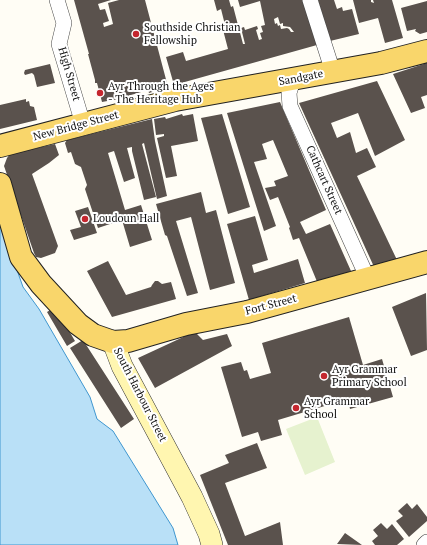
<!DOCTYPE html>
<style>
body{margin:0}
canvas{display:block;background:#fffdf5}
</style>
<canvas width="427" height="545"></canvas>
<script>
const c = document.querySelector('canvas').getContext('2d');
c.lineJoin = 'round';
function paint(path, color) {
  c.fillStyle = color;
  c.fill(path, 'evenodd');
}
function toPath(rows) {
  const path = new Path2D();
  for (const r of rows) {
    path.moveTo(r[0], r[1]);
    for (let i = 2; i < r.length; i += 2) path.lineTo(r[i], r[i + 1]);
  }
  return path;
}
function stroke(path, color, width, dash) {
  c.strokeStyle = color;
  c.lineWidth = width;
  c.lineCap = dash ? 'butt' : 'round';
  c.setLineDash(dash || []);
  c.stroke(path);
}
function write(font, color, halo, rows, align = 'center') {
  c.font = font + ' "PT Serif",serif';
  c.lineWidth = 4;
  c.setLineDash([]);
  c.textBaseline = 'middle';
  c.strokeStyle = halo;
  c.fillStyle = color;
  for (const [text, x, y, turn = 0] of rows) {
    c.save();
    c.translate(x, y);
    c.rotate((+turn || 0) * Math.PI / 180);
    c.textAlign = isNaN(turn) ? turn : align;
    if (halo) c.strokeText(text, 0, 0);
    c.fillText(text, 0, 0);
    c.restore();
  }
}
paint(toPath([
 [317,417,335,462,305,475,286,429]
]), '#e6f2cf');
const water = toPath([
 [0,222,23,287,39,309,90,397,97,419,113,431,173,528,178,545,0,545,0,222]
]);
paint(water, '#b9e0f7');
stroke(water, '#3f96cf', 1);
paint(toPath([
 [74,0,111,0,98,4,100,10,105,9,109,21,103,23,104,27,113,24,108,3,119,0,145,0,168,87,149,93,148,90,124,97,124,98,102,102,97,83,95,83,95,80,88,54,89,54],
 [214,0,229,0,231,7,233,6,243,44,245,44,241,28,244,27,245,30,257,26,258,29,256,30,259,40,262,39,260,33,263,32,261,26,265,25,260,1,240,7,238,0,303,0,317,45,174,85,166,57,183,52,186,61,228,49,222,26,225,25,221,9,217,11],
 [278,17,280,24,283,23,283,26,290,27,294,32,291,32,289,29,287,28,281,29,280,25,278,26,277,23,275,24,274,19],
 [318,0,334,0,337,9,342,7,343,11,352,9,359,34,330,41],
 [353,0,371,0,371,2,374,3,373,0,392,0,403,38,385,43,378,18,359,23],
 [427,1,427,32,420,34,415,31,416,29,407,31,401,8],
 [427,63,427,95,421,97,425,108,411,113,393,74],
 [50,64,55,83,37,87,34,75,32,73,25,75,24,73,25,70],
 [377,81,405,140,375,156,358,113,331,123,337,138,350,132,356,153,367,148,376,167,357,176,397,260,375,269,299,103],
 [26,99,26,102,29,101,30,106,34,107,37,120,0,129,0,105],
 [280,102,326,210,300,222,306,234,330,224,351,271,318,284,299,238,293,240,289,228,290,227,278,197,270,200,265,188,276,186,274,181,288,176,273,140,262,144,267,159,254,162,276,226,264,231,227,113],
 [182,114,183,116,193,114,198,141,171,146,177,176,166,178,157,138,164,136,164,134,156,135,154,119,165,117,166,119],
 [222,114,250,207,228,214,201,118],
 [152,119,155,141,167,196,157,199,144,143,142,144,156,197,144,200,132,151,132,147,127,148,135,178,124,182,114,151,108,153,125,210,141,205,152,240,130,247,122,220,98,228,85,189,87,185,81,167,75,164,71,152,68,153,65,143,67,140],
 [55,144,59,155,49,163,32,174,58,246,55,253,41,258,36,257,34,253,4,166,7,158,10,154],
 [201,192,206,213,216,210,235,283,210,290,191,217,176,221,198,293,187,296,167,236,165,235,156,204],
 [88,207,97,233,74,240,70,230,81,227,75,211],
 [255,216,268,260,252,265,254,273,298,259,305,283,249,300,227,224],
 [108,261,126,295,151,287,152,285,155,281,158,281,162,284,171,282,176,299,112,317,87,271],
 [426,293,427,350,411,356,392,307],
 [55,307,75,341,67,346,47,312],
 [349,317,363,365,382,359,393,397,350,409,348,399,278,420,282,435,261,441,258,432,242,437,221,367,241,362,244,371,247,370,250,379,271,373,262,343],
 [192,333,197,334,203,340,227,334,232,346,155,388,138,358],
 [83,340,134,419,121,428,70,348],
 [257,443,267,468,225,483,245,536,280,522,283,545,228,545,200,475,229,463,225,455],
 [407,503,412,509,417,504,427,517,427,521,409,537,396,521,403,516,398,511],
 [381,523,387,529,392,524,404,539,397,545,375,545,372,541,378,536,373,530],
 [345,533,362,545,337,544]
]), '#5a524d');
const street = toPath([
 [57,0,64,23,59,44,83,124],
 [310,0,333,72],
 [293,80,289,93,290,106,368,279],
 [424,545,427,542]
]);
const secondary = toPath([
 [113,342,122,366,192,497,209,534,212,545]
]);
const primary = toPath([
 [0,146,175,100,381,63,427,51],
 [0,184,21,257,41,284,78,324,93,335,113,342,128,341,186,324,247,312,427,262]
]);
stroke(street, '#444', 16);
stroke(secondary, '#333', 22);
stroke(primary, '#222', 24);
stroke(street, '#fff', 15);
stroke(secondary, '#fff6b0', 21);
stroke(primary, '#f9d66b', 22);
for (const [x, y, r, color] of [
 [136,34,4,"#c4262e"],
 [100,93,4,"#c4262e"],
 [85,219,4,"#c4262e"],
 [324,376,4,"#c4262e"],
 [296,408,4,"#c4262e"]
]) {
  const dot = new Path2D();
  dot.arc(x, y, r, 0, 2 * Math.PI);
  c.fillStyle = color;
  c.fill(dot);
  stroke(dot, '#fff', 1.5);
}
write('11px', '#111', '#fff', [
 ["Southside Christian",144,28],
 ["Fellowship",144,41],
 ["Ayr Through the Ages",108,87],
 ["- The Heritage Hub",108,100],
 ["Loudoun Hall",93,219],
 ["Ayr Grammar",332,370],
 ["Primary School",332,383],
 ["Ayr Grammar",304,402],
 ["School",304,415]
], 'left');
write('11px', '#111', '#fff', [
 ["High Street",69,74,74],
 ["Sandgate",301,78,-11],
 ["New Bridge Street",76,126,-15],
 ["Cathcart Street",324,180,66],
 ["Fort Street",271,305,-15],
 ["South Harbour Street",140,395,63]
]);
</script>
